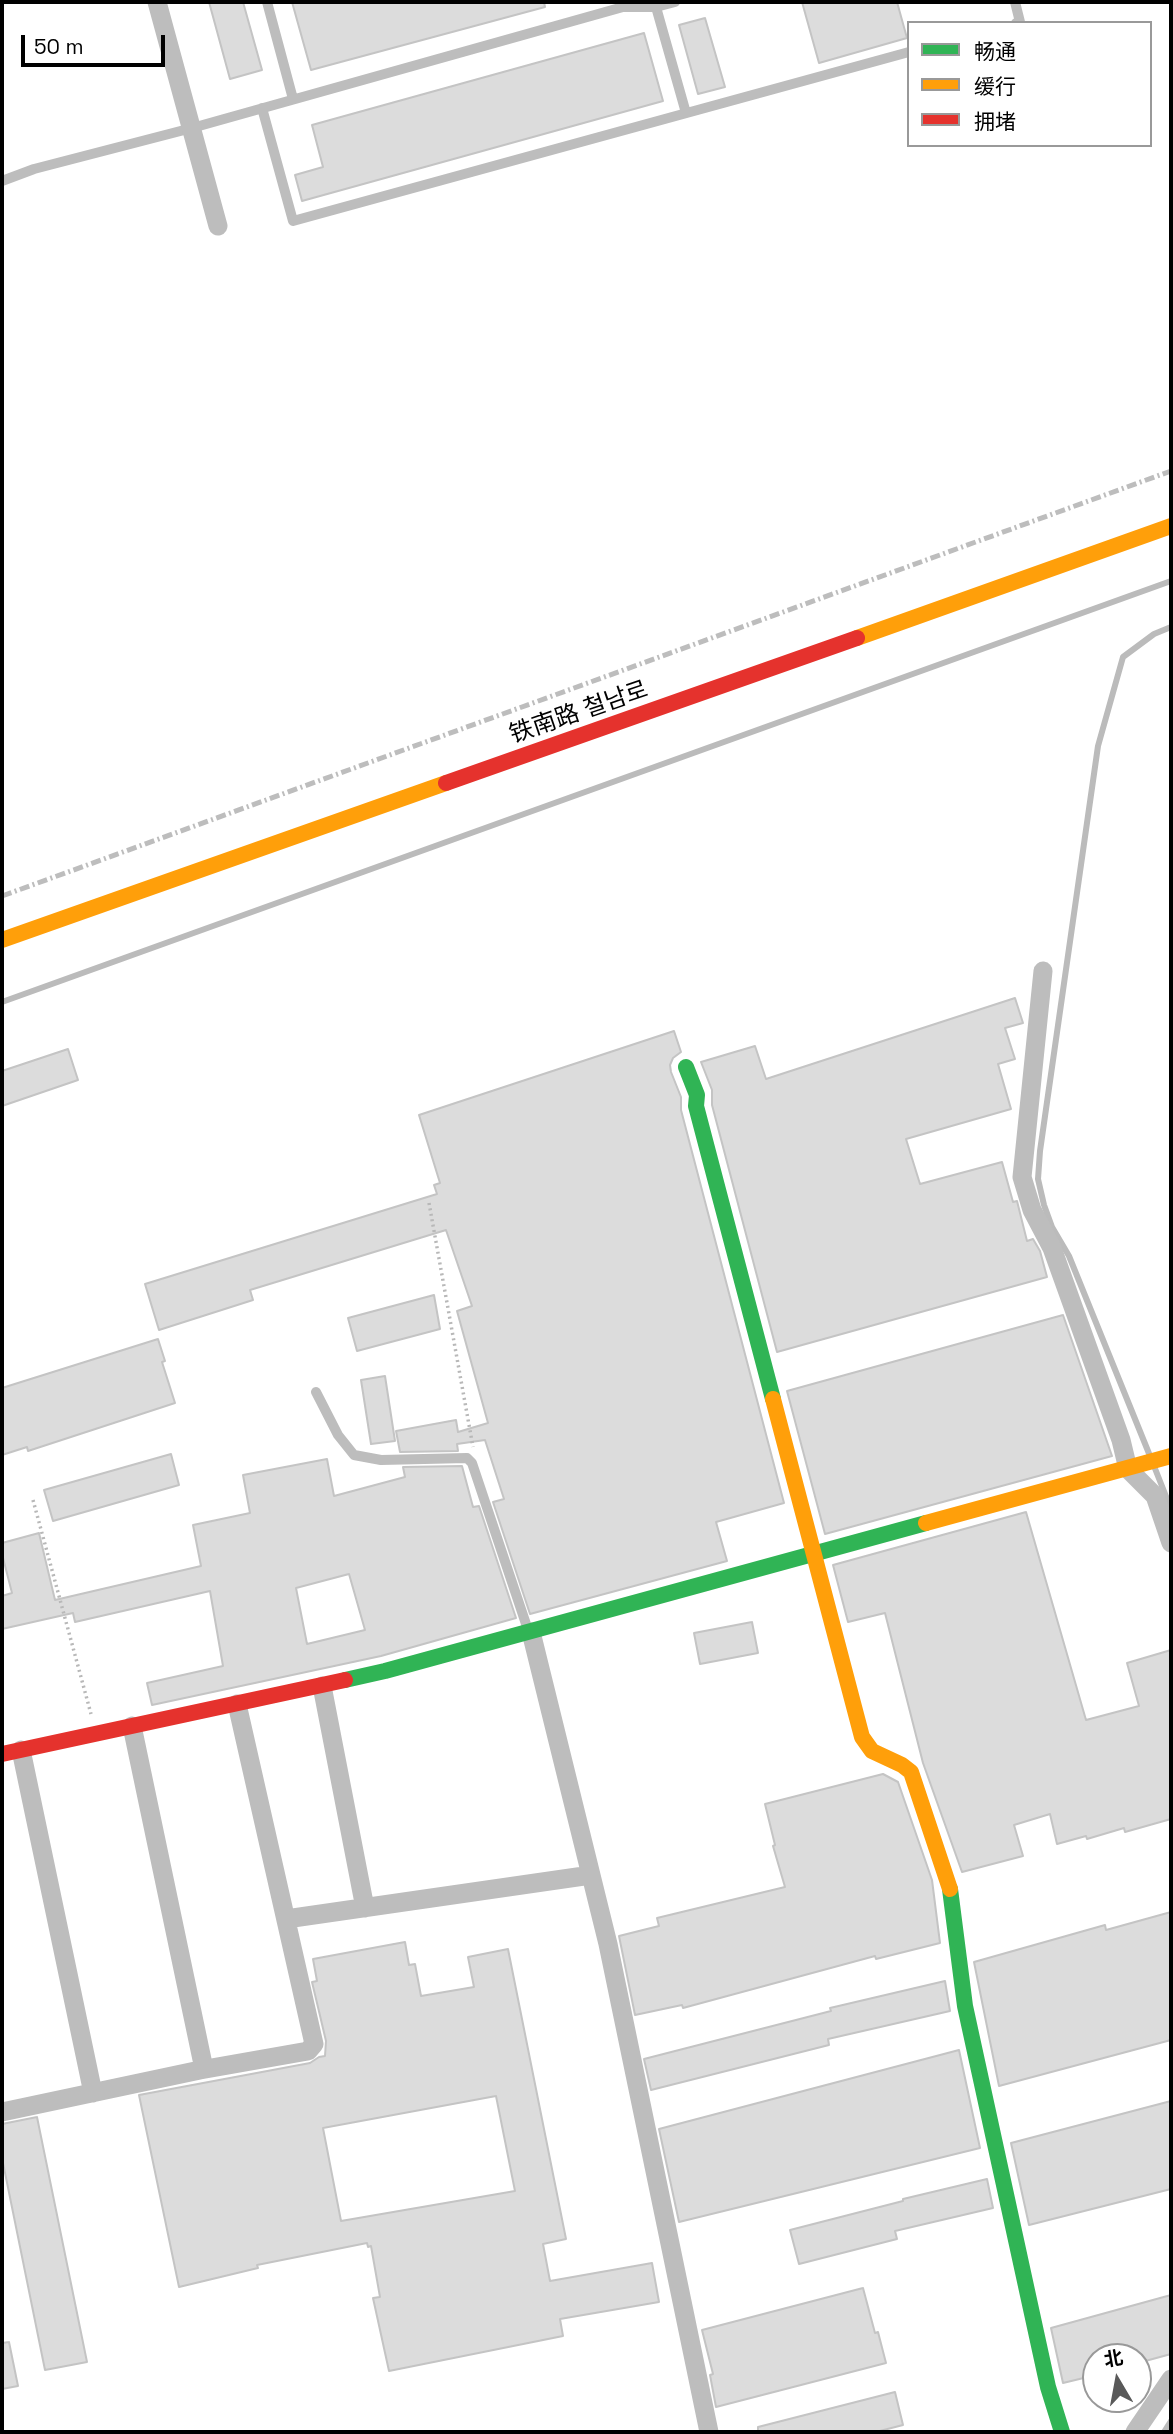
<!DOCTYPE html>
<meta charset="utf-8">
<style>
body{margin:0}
#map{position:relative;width:1173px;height:2434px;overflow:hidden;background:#fff;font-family:"Space Grotesk","Noto Sans SC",sans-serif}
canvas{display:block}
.frame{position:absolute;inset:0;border:4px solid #000;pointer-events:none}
.legend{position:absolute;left:907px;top:21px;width:245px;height:126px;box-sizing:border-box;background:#fff;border:2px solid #999;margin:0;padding:9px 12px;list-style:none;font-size:21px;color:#000}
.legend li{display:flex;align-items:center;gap:14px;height:35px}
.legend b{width:35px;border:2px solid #999}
.north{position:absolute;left:1082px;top:2343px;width:70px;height:70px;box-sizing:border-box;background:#fff;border:2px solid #999;border-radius:50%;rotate:350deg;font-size:19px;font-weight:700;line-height:28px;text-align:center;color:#000}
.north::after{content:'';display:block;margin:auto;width:24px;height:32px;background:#595959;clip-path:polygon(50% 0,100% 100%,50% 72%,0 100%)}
.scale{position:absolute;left:21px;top:35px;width:144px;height:32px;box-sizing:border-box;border:4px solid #000;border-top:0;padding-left:9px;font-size:21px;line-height:24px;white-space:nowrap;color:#000;-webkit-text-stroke:5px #fff;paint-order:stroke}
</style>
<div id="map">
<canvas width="1173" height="2434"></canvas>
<div class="frame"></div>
<ul class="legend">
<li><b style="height:9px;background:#30b455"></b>畅通</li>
<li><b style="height:9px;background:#ff9f0a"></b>缓行</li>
<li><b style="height:9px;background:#e5322d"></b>拥堵</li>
</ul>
<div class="north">北</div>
<div class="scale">50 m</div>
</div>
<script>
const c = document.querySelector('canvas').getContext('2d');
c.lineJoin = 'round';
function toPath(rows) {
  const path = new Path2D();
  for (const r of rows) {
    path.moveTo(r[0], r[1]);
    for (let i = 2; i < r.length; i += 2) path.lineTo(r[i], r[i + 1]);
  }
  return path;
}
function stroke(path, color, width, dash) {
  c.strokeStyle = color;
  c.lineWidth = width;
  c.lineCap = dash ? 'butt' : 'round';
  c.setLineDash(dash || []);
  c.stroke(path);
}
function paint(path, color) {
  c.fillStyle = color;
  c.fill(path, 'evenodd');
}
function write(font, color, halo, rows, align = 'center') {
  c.font = font + ' "Space Grotesk","Noto Sans SC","Noto Sans KR",sans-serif';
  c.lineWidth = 6;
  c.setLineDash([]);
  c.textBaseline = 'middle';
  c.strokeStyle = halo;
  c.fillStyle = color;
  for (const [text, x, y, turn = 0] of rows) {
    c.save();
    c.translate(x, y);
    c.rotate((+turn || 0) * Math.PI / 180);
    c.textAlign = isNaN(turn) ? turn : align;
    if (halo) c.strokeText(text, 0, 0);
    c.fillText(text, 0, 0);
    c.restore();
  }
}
stroke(toPath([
 [2,1002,1171,581],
 [1150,1456,1069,1256,1052,1227,1044,1205,1038,1179,1040,1151,1098,746,1123,657,1154,634,1171,627],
 [1154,1466,1171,1509],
 [1164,2432,1171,2421]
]), '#bbb', 6);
const building = toPath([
 [209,2,243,2,262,70,230,79,209,2],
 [292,2,544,2,545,7,311,70,292,2],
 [802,2,897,2,907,38,819,63,802,2],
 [705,18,725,87,698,94,679,25,705,18],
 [644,33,663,101,302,201,295,175,323,167,312,125,644,33],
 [1015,998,1023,1023,1005,1028,1015,1059,998,1064,1011,1109,906,1139,920,1184,1002,1162,1013,1202,1017,1201,1027,1241,1033,1239,1040,1251,1047,1277,777,1352,712,1105,712,1090,701,1062,755,1046,766,1079,1015,998],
 [674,1031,681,1052,673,1058,670,1065,671,1072,681,1097,681,1110,784,1503,716,1522,727,1561,530,1614,493,1502,504,1499,485,1440,457,1444,458,1451,400,1452,396,1431,456,1420,458,1432,488,1423,457,1311,472,1306,446,1230,250,1290,253,1300,159,1330,145,1284,437,1194,434,1185,440,1183,419,1115,674,1031],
 [68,1049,78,1080,2,1106,2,1071,68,1049],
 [434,1295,440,1329,357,1351,348,1318,434,1295],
 [1063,1315,1112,1456,825,1534,787,1391,1063,1315],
 [158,1339,165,1361,162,1362,175,1403,28,1451,27,1447,2,1455,2,1388,158,1339],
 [385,1376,395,1441,371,1444,361,1380,385,1376],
 [171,1454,179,1485,53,1521,44,1490,171,1454],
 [327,1459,334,1496,405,1477,403,1467,462,1466,473,1507,479,1506,516,1618,381,1656,152,1705,147,1683,223,1666,210,1591,75,1622,73,1613,2,1629,2,1596,12,1593,2,1554,2,1543,39,1533,55,1600,201,1566,193,1525,250,1513,243,1475,327,1459],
 [349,1574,365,1630,307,1644,296,1588,349,1574],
 [1026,1512,1086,1720,1139,1706,1127,1663,1171,1650,1171,1819,1125,1832,1124,1828,1087,1839,1086,1836,1057,1844,1050,1814,1014,1825,1023,1856,962,1872,923,1763,885,1613,848,1622,833,1565,1026,1512],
 [752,1622,758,1653,700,1664,694,1633,752,1622],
 [883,1774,898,1782,932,1880,940,1943,876,1959,875,1956,683,2008,682,2005,635,2015,619,1936,659,1926,657,1918,785,1887,773,1846,775,1845,765,1804,883,1774],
 [1171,1912,1171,2040,999,2086,974,1962,1105,1925,1106,1930,1171,1912],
 [405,1942,409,1965,415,1964,421,1996,474,1987,468,1957,508,1949,566,2239,543,2244,550,2281,652,2263,659,2302,560,2319,563,2336,389,2371,373,2298,380,2297,371,2246,368,2247,367,2243,257,2265,258,2268,179,2287,139,2095,310,2063,319,2057,325,2056,326,2041,312,1982,317,1981,313,1959,405,1942],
 [496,2096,515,2191,341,2221,323,2128,496,2096],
 [945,1981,950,2011,828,2039,829,2045,651,2090,644,2059,831,2011,830,2008,945,1981],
 [959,2050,980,2148,679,2222,659,2129,959,2050],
 [1171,2101,1171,2189,1029,2225,1011,2143,1171,2101],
 [37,2117,87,2362,45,2370,2,2158,2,2124,37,2117],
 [987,2179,993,2208,895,2231,897,2239,799,2264,790,2230,903,2201,903,2199,987,2179],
 [863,2288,875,2333,878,2332,886,2363,716,2407,710,2375,713,2374,702,2330,863,2288],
 [1171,2295,1171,2354,1138,2363,1138,2357,1096,2357,1096,2375,1063,2383,1051,2328,1171,2295],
 [9,2342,18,2386,2,2389,2,2343,9,2342],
 [895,2392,903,2425,876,2432,758,2432,758,2427,895,2392]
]);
paint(building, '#dcdcdc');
stroke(building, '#c4c4c4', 2);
stroke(toPath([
 [429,1203,473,1447],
 [33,1500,91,1714]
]), '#b8b8b8', 3.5, [2, 3.5]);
stroke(toPath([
 [267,2,293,99],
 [1015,2,1020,22,1016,23],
 [656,7,686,113],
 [262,108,293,221,909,52],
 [2,181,34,169,192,128,623,7,656,7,675,2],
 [316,1392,338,1435,354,1455,381,1460,467,1458,472,1463,528,1630]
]), '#bdbdbd', 10);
stroke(toPath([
 [157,2,218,226],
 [1043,971,1022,1177,1032,1210,1052,1248,1121,1440,1128,1469,1155,1496,1171,1543],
 [531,1632,608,1944,709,2432],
 [322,1686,365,1908],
 [132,1726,204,2069],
 [21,1750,93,2093],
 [286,1919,591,1875],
 [2,2112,200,2070,308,2051,314,2044,237,1704],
 [1135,2432,1171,2379]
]), '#bdbdbd', 19);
stroke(toPath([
 [686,1067,697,1095,696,1106,773,1399],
 [345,1680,385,1671,926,1523],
 [950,1889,965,2006,1048,2387,1062,2432]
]), '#30b455', 16);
stroke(toPath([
 [857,638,1171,526],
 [2,940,446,783],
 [773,1399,862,1737,872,1751,902,1765,911,1772,950,1889],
 [926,1523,1171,1456]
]), '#ff9f0a', 16);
stroke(toPath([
 [446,783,857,638],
 [2,1754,345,1680]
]), '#e5322d', 16);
stroke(toPath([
 [2,896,1171,471]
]), '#bdbdbd', 5, [10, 3.5, 2, 3.5]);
write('24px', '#000', '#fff', [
 ["铁南路 철남로",579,713,-19]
]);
</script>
